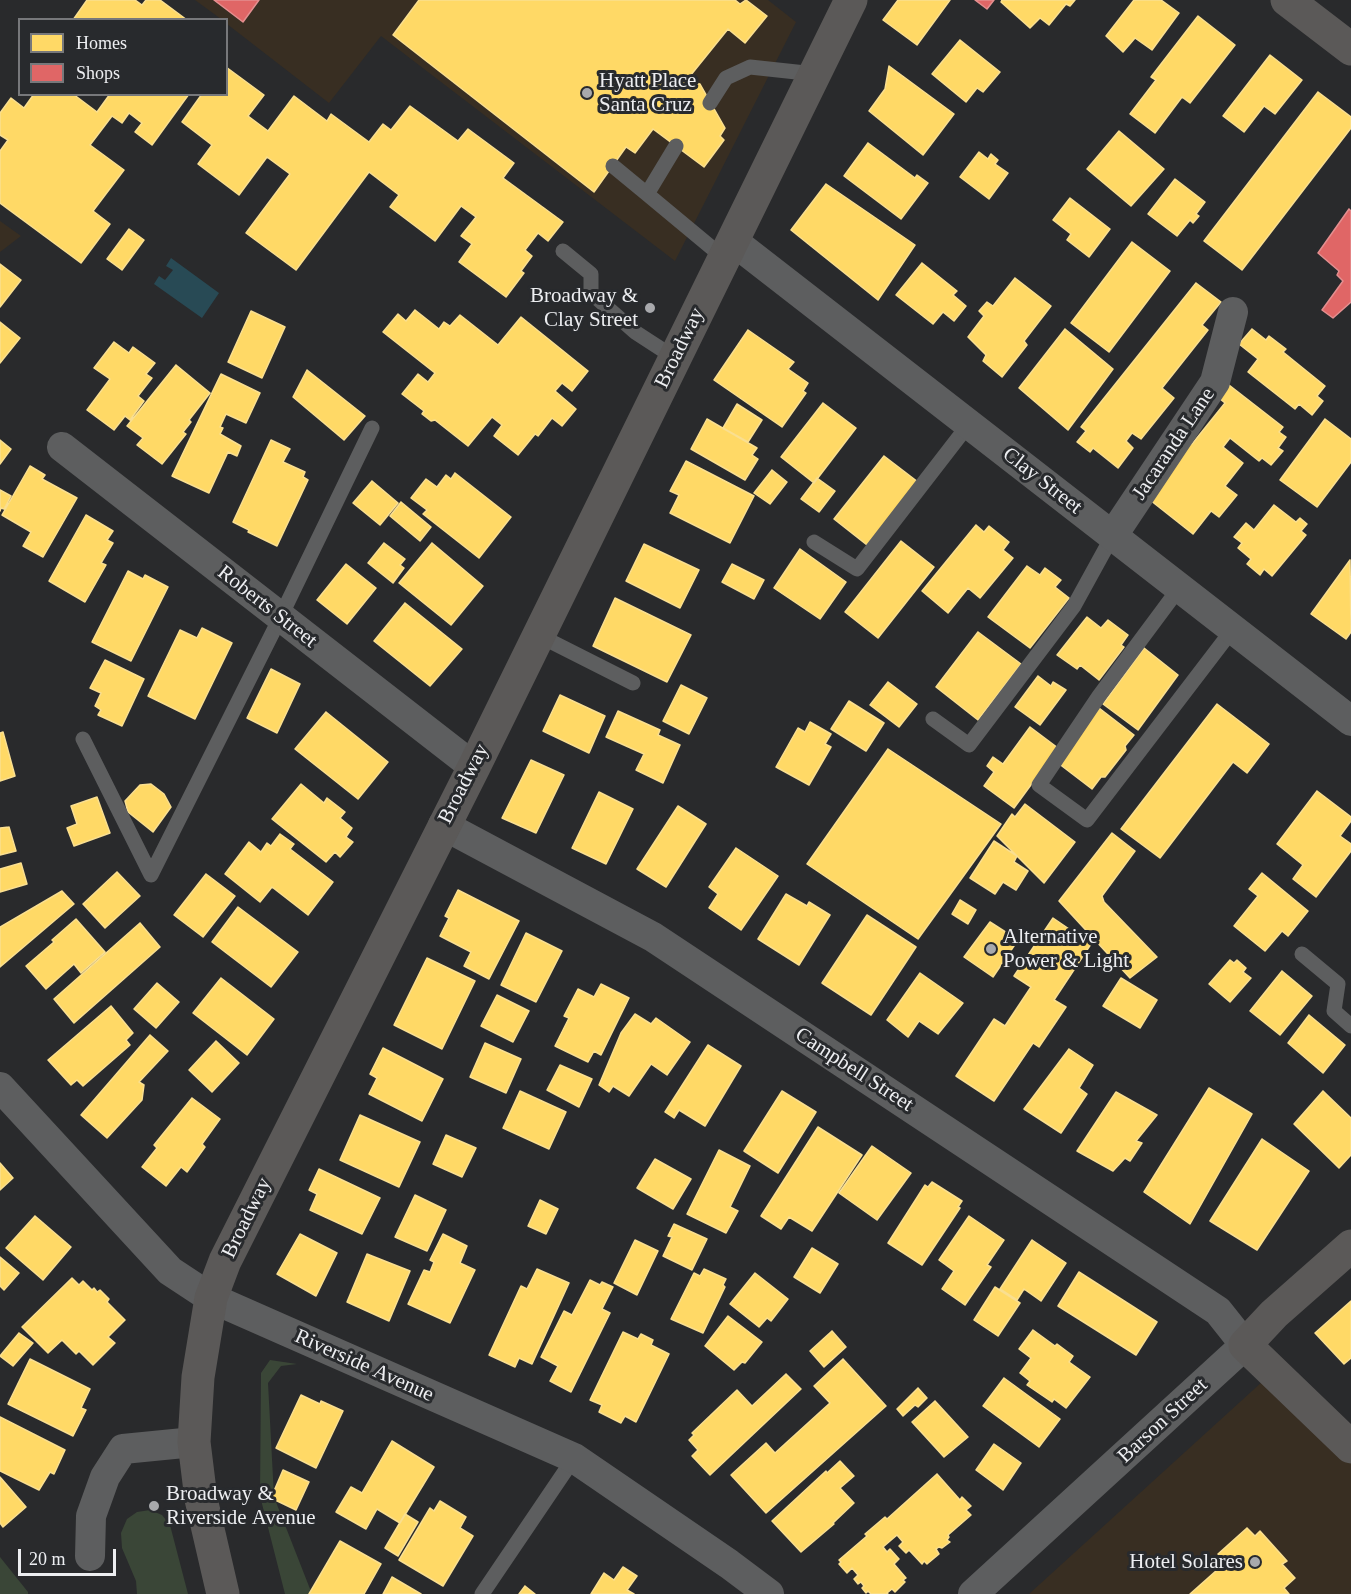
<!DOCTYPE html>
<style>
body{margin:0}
#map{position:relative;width:1351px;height:1594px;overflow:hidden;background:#292a2c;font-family:Georgia,serif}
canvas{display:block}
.legend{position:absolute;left:18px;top:18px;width:210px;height:78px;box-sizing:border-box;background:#282a2d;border:2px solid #77787b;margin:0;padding:8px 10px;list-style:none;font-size:18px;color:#edeef1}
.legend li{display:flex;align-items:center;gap:12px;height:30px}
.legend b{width:30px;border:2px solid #77787b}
.scale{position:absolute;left:18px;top:1549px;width:98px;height:27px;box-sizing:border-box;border:3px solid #edeef1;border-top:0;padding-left:8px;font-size:18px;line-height:21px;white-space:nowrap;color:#edeef1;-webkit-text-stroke:4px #282a2d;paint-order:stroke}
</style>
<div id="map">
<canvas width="1351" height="1594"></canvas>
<ul class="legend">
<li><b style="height:16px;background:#ffd966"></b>Homes</li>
<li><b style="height:16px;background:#e06666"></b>Shops</li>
</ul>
<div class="scale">20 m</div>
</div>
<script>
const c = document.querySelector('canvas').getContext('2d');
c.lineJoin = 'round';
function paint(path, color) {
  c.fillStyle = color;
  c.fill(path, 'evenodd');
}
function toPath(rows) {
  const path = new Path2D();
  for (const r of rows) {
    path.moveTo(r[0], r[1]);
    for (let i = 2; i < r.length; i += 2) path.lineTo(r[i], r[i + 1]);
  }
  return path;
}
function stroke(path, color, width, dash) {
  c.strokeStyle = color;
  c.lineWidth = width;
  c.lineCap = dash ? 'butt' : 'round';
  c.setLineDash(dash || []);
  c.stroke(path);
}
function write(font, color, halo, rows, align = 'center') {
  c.font = font + ' Georgia,serif';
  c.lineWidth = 6;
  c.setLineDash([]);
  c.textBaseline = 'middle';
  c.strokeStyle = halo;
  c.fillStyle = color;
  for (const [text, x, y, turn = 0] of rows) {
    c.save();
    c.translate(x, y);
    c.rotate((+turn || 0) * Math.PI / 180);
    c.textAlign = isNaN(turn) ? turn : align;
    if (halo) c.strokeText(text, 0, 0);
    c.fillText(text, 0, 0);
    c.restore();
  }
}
paint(toPath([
 [195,0,768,0,796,22,675,261,381,36,329,103,227,24,226,20,221,19],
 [0,221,21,236,0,252],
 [1274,1371,1351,1444,1351,1594,1029,1594]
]), '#382e22');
paint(toPath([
 [270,1360,297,1364,281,1366,268,1383,274,1497,312,1594,285,1594,260,1496,261,1373],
 [150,1510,162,1515,170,1525,188,1594,137,1594,136,1581,122,1548,121,1533,127,1519,137,1512],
 [0,1557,28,1592,28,1594,0,1594]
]), '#3a4637');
paint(toPath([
 [171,258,219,293,202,318,154,284,159,276,165,280,173,270,166,266]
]), '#284a55');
const homes = toPath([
 [87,0,135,0,142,5,146,0,160,0,187,20,73,20,87,0],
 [419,0,735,0,740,4,746,0,767,16,745,43,728,29,686,81,700,84,725,128,720,136,724,140,704,167,653,129,635,153,626,147,594,192,393,35,419,0],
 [898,0,950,0,917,45,883,20,898,0],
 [1002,0,1075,0,1070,6,1066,4,1049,25,1040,18,1030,28,1001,2,1002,0],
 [1134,0,1161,0,1179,13,1152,50,1135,38,1123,52,1106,36,1134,0],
 [1198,16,1235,45,1190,103,1182,97,1155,133,1130,114,1156,80,1151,77,1198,16],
 [960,40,1000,72,983,92,977,88,966,102,932,74,960,40],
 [1270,55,1302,80,1275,114,1264,106,1244,132,1223,116,1270,55],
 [889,66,954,114,923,155,869,111,885,89,889,66],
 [226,67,264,95,248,116,268,131,294,96,327,121,331,114,369,142,383,124,391,130,410,106,458,141,468,129,514,163,503,178,563,222,548,241,538,233,525,250,532,256,521,271,524,273,506,297,459,262,472,244,461,236,476,217,461,206,435,241,390,207,399,195,369,172,296,270,246,233,290,174,267,157,239,195,198,164,212,145,182,122,202,94,226,94,226,67],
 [1318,92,1351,117,1351,128,1242,270,1204,241,1318,92],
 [34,94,73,94,97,112,110,94,189,94,152,145,135,132,142,123,129,113,122,123,112,116,90,145,124,170,93,211,110,224,81,263,0,203,0,151,8,140,0,135,0,113,11,98,24,108,34,94],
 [1119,131,1164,169,1131,206,1087,169,1119,131],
 [868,143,915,178,917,175,928,183,901,219,844,176,868,143],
 [979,152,988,159,991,154,998,160,995,164,1008,173,989,199,960,177,979,152],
 [1175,179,1205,202,1196,214,1199,216,1193,223,1190,220,1177,236,1148,214,1175,179],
 [826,184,915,245,878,300,791,230,826,184],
 [1070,198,1110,229,1089,257,1067,240,1071,234,1053,220,1070,198],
 [129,229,144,240,122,270,107,259,129,229],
 [1132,242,1170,271,1109,352,1071,323,1132,242],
 [922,263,957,291,953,295,966,306,954,321,943,312,933,324,896,295,922,263],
 [0,264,21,280,0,307,0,264],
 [1015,278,1051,306,1024,341,1027,345,1002,377,983,361,986,355,968,337,984,316,979,311,987,302,993,306,1015,278],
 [1196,283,1221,302,1202,325,1208,330,1162,388,1174,398,1141,439,1132,433,1126,441,1133,448,1118,468,1093,448,1090,452,1077,442,1086,431,1081,427,1196,283],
 [415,310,439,329,444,322,450,326,460,315,498,345,521,317,588,371,572,391,562,383,555,391,576,409,562,426,552,418,538,436,535,434,518,455,494,436,502,425,492,417,468,446,435,420,431,421,422,414,424,411,402,394,418,374,428,382,435,373,383,332,398,314,406,321,415,310],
 [251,311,285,327,262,378,228,362,251,311],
 [0,322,20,338,0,363,0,322],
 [1065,329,1113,369,1068,430,1019,388,1065,329],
 [1252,329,1266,340,1269,336,1286,349,1283,352,1325,386,1317,396,1323,401,1312,415,1299,404,1295,409,1248,372,1258,359,1239,344,1252,329],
 [748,330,794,362,788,369,808,383,803,391,806,393,782,427,714,380,748,330],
 [114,342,129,353,133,347,155,363,146,374,152,378,138,396,144,401,130,420,125,416,114,430,87,410,110,379,94,368,114,342],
 [176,365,210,393,189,420,191,422,183,432,186,434,162,464,137,445,143,438,127,426,176,365],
 [307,370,365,416,344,440,293,397,307,370],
 [221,374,260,393,246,423,226,414,220,427,223,428,220,434,241,446,237,456,228,452,209,493,172,476,221,374],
 [1229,385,1283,427,1279,432,1286,437,1278,448,1283,451,1271,465,1262,458,1259,461,1230,438,1223,447,1243,463,1225,486,1237,495,1219,517,1211,511,1193,534,1150,500,1189,441,1192,444,1225,403,1219,398,1229,385],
 [823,403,856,428,814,483,781,457,823,403],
 [737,404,762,420,748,442,723,428,737,404],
 [707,419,757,448,752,455,758,459,745,480,691,449,707,419],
 [1325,419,1351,439,1351,462,1317,507,1280,480,1325,419],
 [0,440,11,449,0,464,0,440],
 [271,440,290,449,283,462,305,472,303,477,308,480,277,546,248,532,249,530,233,522,271,440],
 [884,456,918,482,867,545,834,519,884,456],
 [686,461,754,496,730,543,670,513,679,495,670,491,686,461],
 [30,466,45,475,42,479,77,498,43,557,23,546,31,532,2,515,30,466],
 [772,470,787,482,770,504,754,493,772,470],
 [455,473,511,517,479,558,423,514,427,510,411,498,426,479,437,487,446,475,451,479,455,473],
 [817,478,835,491,819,512,801,499,817,478],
 [372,481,398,503,380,525,353,503,372,481],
 [0,490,11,496,4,509,1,508,0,511,0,490],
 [401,502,431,527,420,541,390,516,401,502],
 [1274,505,1296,522,1300,518,1307,524,1301,531,1306,535,1272,576,1264,569,1260,575,1247,564,1251,559,1238,548,1242,543,1234,537,1246,523,1254,530,1274,505],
 [86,515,113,531,107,540,113,543,101,563,106,565,85,602,49,581,86,515],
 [976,525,984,532,989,526,1009,542,1003,550,1013,558,980,598,968,588,948,613,922,591,976,525],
 [901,541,934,567,878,638,845,612,901,541],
 [384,543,405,559,400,565,404,568,393,583,368,563,384,543],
 [432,543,483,586,451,625,399,583,432,543],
 [644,544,699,570,680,608,626,581,644,544],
 [800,549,846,582,820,619,774,588,800,549],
 [1350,560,1351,632,1346,639,1311,614,1350,560],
 [346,564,376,588,347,624,317,600,346,564],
 [732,564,764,580,754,599,722,582,732,564],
 [1027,566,1040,575,1045,568,1061,580,1055,587,1069,598,1030,648,988,617,1027,566],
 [128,571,143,579,145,575,168,587,131,661,92,642,128,571],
 [615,598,691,635,667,682,593,646,615,598],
 [405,603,462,649,430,686,374,641,405,603],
 [1087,617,1101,628,1108,620,1128,635,1121,645,1124,647,1099,680,1080,665,1077,669,1057,655,1087,617],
 [202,628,232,643,195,719,148,696,180,630,197,638,202,628],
 [978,632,1021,664,978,720,936,687,978,632],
 [1144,648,1178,675,1138,730,1103,704,1144,648],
 [105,660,144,679,122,726,98,715,101,710,95,706,101,693,90,688,105,660],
 [271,669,300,684,277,733,247,718,271,669],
 [1038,676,1051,686,1053,682,1066,690,1040,725,1015,707,1038,676],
 [888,682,917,704,899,727,870,705,888,682],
 [681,685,707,698,689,734,663,721,681,685],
 [560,695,605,716,589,753,543,731,560,695],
 [849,701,884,723,866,751,831,729,849,701],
 [1217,704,1269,744,1247,773,1233,762,1160,858,1121,829,1217,704],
 [1099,708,1134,735,1125,746,1126,750,1105,777,1101,777,1092,789,1058,763,1099,708],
 [618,711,660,730,658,735,680,745,663,783,636,770,644,754,606,737,618,711],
 [326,712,388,762,358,799,295,749,326,712],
 [810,722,831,734,825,744,831,747,809,785,776,767,798,728,805,732,810,722],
 [1030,727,1058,748,1014,808,984,786,994,772,987,766,993,757,1003,764,1030,727],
 [3,732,15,776,0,781,0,733,3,732],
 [888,749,1001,824,918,939,807,864,888,749],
 [531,760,564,775,536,833,502,818,531,760],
 [151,784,164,794,171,807,153,832,128,812,125,801,140,785,151,784],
 [301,784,324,803,327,798,345,812,340,818,352,828,346,837,353,842,340,857,335,852,326,862,272,819,301,784],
 [1317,791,1351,817,1351,821,1340,836,1351,844,1351,851,1316,897,1293,879,1303,865,1277,844,1317,791],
 [599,792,633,809,606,864,572,848,599,792],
 [97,797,110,833,74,846,67,828,77,824,71,806,97,797],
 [1025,804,1075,842,1044,883,997,836,1012,814,1015,817,1025,804],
 [678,806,706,824,666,887,637,869,678,806],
 [9,827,16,851,0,855,0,828,9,827],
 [1112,833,1135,851,1102,896,1104,902,1157,957,1130,978,1059,901,1112,833],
 [280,834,294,844,290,849,333,882,308,915,272,887,260,902,225,874,249,842,261,852,267,843,271,846,280,834],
 [994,841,1017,856,1014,862,1028,871,1016,890,1003,882,995,894,970,878,994,841],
 [736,848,778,876,741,930,709,908,718,894,709,887,736,848],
 [21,863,27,884,0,892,0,869,21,863],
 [117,872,140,896,105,928,83,904,117,872],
 [1262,873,1308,911,1288,936,1282,931,1265,951,1234,926,1258,896,1249,889,1262,873],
 [206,874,235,896,203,937,174,915,206,874],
 [458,890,519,921,489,979,464,966,471,952,440,936,449,918,445,916,458,890],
 [62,891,74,904,0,967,0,927,62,891],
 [786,894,807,906,809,902,830,915,799,965,758,939,786,894],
 [960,900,976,910,968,924,952,914,960,900],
 [238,907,298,952,271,987,212,942,238,907],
 [867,915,916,947,871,1015,822,983,867,915],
 [1053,918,1091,944,1054,1000,1066,1007,1039,1047,1033,1043,994,1101,956,1076,994,1019,1005,1026,1031,987,1014,976,1053,918],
 [76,919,105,952,81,973,74,964,46,989,26,966,54,942,52,940,76,919],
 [990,922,1018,940,993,977,964,957,990,922],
 [140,923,160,947,74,1023,54,999,140,923],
 [526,933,562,951,536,1002,501,985,526,933],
 [427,958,475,981,442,1049,394,1025,427,958],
 [1230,960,1234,963,1237,960,1246,968,1243,972,1251,978,1230,1002,1209,984,1230,960],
 [1282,971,1312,996,1280,1035,1250,1011,1282,971],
 [920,973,963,1003,938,1034,919,1021,908,1037,887,1020,920,973],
 [221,978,274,1019,247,1055,193,1013,221,978],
 [1121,978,1157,1000,1140,1028,1103,1006,1121,978],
 [157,983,179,1002,156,1028,134,1009,157,983],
 [601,984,629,998,601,1055,594,1051,588,1062,555,1046,569,1018,564,1016,578,989,594,997,601,984],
 [497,995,529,1011,513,1042,481,1026,497,995],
 [111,1006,133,1033,126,1040,130,1045,83,1086,77,1080,71,1085,48,1060,111,1006],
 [635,1014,651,1024,656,1018,690,1042,667,1075,651,1064,629,1096,613,1086,609,1092,599,1085,621,1033,635,1014],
 [1309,1015,1345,1045,1323,1073,1288,1043,1309,1015],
 [150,1035,168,1051,139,1082,144,1085,142,1100,107,1138,81,1115,150,1035],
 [216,1041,239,1063,212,1092,189,1070,216,1041],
 [485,1043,521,1059,506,1093,470,1077,485,1043],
 [708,1045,741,1066,705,1126,679,1110,674,1118,665,1112,708,1045],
 [383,1048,443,1079,422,1121,369,1094,377,1078,370,1074,383,1048],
 [1069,1049,1093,1065,1079,1088,1087,1094,1061,1133,1024,1109,1069,1049],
 [560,1065,592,1079,579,1107,547,1090,560,1065],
 [1209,1088,1252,1114,1190,1224,1144,1192,1209,1088],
 [520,1091,566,1112,549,1149,503,1128,520,1091],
 [782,1091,816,1112,778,1173,744,1151,782,1091],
 [1323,1091,1351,1118,1351,1155,1339,1168,1294,1124,1323,1091],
 [1116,1092,1157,1115,1136,1141,1142,1143,1130,1161,1125,1158,1113,1171,1077,1151,1116,1092],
 [192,1098,220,1119,202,1144,205,1147,187,1172,181,1167,166,1186,142,1167,157,1148,154,1145,192,1098],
 [360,1115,420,1142,399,1187,340,1160,360,1115],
 [818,1127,862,1155,812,1231,789,1217,781,1229,761,1216,818,1127],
 [446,1135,476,1148,462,1177,433,1164,446,1135],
 [1262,1139,1309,1171,1257,1250,1210,1221,1262,1139],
 [872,1146,911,1173,877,1220,839,1193,872,1146],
 [719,1150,750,1166,730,1207,738,1211,726,1233,687,1214,719,1150],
 [655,1159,691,1179,673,1209,637,1188,655,1159],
 [0,1163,13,1178,0,1190,0,1163],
 [319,1169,380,1198,362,1234,310,1210,317,1194,309,1190,319,1169],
 [932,1182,962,1201,958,1207,960,1208,922,1265,888,1243,925,1185,928,1187,932,1182],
 [415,1195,446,1210,427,1251,395,1237,415,1195],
 [540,1200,558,1209,546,1234,528,1226,540,1200],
 [35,1216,71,1247,43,1280,6,1248,35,1216],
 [969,1216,1004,1240,987,1265,991,1267,965,1305,942,1289,954,1271,939,1260,969,1216],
 [674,1224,707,1239,692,1270,663,1256,672,1237,668,1236,674,1224],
 [300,1234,337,1253,316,1296,277,1274,300,1234],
 [443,1234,467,1246,460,1263,475,1270,450,1323,408,1304,424,1270,430,1272,434,1262,430,1260,443,1234],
 [635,1240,658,1251,637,1295,614,1283,635,1240],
 [1032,1240,1066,1263,1041,1301,1024,1289,1017,1300,1000,1289,1032,1240],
 [812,1248,838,1264,820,1293,794,1277,812,1248],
 [367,1254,410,1271,389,1321,347,1302,367,1254],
 [0,1257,19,1273,4,1290,0,1286,0,1257],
 [537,1269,569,1283,532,1364,519,1358,515,1367,489,1355,521,1286,527,1289,537,1269],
 [704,1269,726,1279,723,1285,725,1287,703,1333,671,1319,694,1273,700,1276,704,1269],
 [1079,1272,1157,1322,1136,1355,1058,1306,1079,1272],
 [755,1273,788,1299,771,1321,767,1318,759,1327,730,1304,755,1273],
 [72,1278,79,1285,83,1281,92,1290,94,1288,97,1292,100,1290,109,1299,107,1302,125,1320,108,1337,115,1343,93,1365,79,1351,76,1354,62,1340,48,1353,22,1327,72,1278],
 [590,1280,600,1285,602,1282,613,1287,602,1309,610,1313,571,1392,550,1381,558,1366,541,1357,564,1311,572,1315,590,1280],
 [995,1287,1020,1303,998,1336,974,1320,995,1287],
 [1351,1301,1351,1358,1344,1364,1315,1333,1351,1301],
 [728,1316,762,1342,745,1363,742,1362,734,1370,705,1346,728,1316],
 [1033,1330,1055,1346,1057,1344,1073,1356,1069,1362,1090,1377,1066,1408,1054,1399,1052,1402,1027,1385,1030,1381,1020,1373,1031,1358,1019,1349,1033,1330],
 [832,1331,846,1347,824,1367,810,1351,832,1331],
 [623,1332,638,1339,641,1334,653,1340,651,1345,669,1354,636,1422,625,1416,621,1423,599,1412,602,1405,590,1400,623,1332],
 [19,1333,33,1343,13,1366,0,1356,19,1333],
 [30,1359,90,1389,81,1408,86,1410,73,1436,8,1404,30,1359],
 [843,1359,886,1406,766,1513,731,1475,766,1443,775,1453,830,1403,814,1386,843,1359],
 [786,1374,801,1389,710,1475,692,1456,698,1450,689,1440,694,1435,692,1433,737,1390,752,1406,786,1374],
 [1004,1378,1060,1419,1039,1447,983,1406,1004,1378],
 [918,1388,927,1398,918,1407,915,1405,903,1416,897,1409,918,1388],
 [301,1395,320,1404,321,1401,343,1411,316,1468,276,1448,301,1395],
 [935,1401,968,1437,944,1457,912,1422,935,1401],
 [0,1417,65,1450,54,1474,50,1472,39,1490,0,1471,0,1417],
 [392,1441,434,1467,400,1523,377,1509,366,1529,336,1512,351,1487,362,1493,392,1441],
 [994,1444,1021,1463,1003,1490,976,1470,994,1444],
 [840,1461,854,1476,840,1488,854,1503,833,1523,834,1524,801,1552,772,1521,826,1471,827,1473,840,1461],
 [283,1470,309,1482,296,1510,271,1498,283,1470],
 [937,1474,960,1500,962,1497,971,1506,966,1510,971,1515,948,1535,949,1537,947,1540,950,1542,942,1548,939,1547,936,1549,939,1554,927,1564,924,1561,922,1564,909,1550,906,1553,899,1546,903,1542,897,1535,883,1547,887,1552,890,1549,899,1559,894,1564,906,1578,903,1580,905,1582,895,1592,892,1589,887,1593,888,1594,871,1594,868,1591,866,1593,862,1588,864,1586,861,1582,858,1584,854,1579,858,1575,852,1568,847,1573,839,1564,841,1562,839,1560,867,1536,865,1534,885,1517,887,1519,937,1474],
 [0,1477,26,1507,3,1527,0,1523,0,1477],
 [440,1501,466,1517,460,1528,473,1536,443,1586,399,1560,430,1508,434,1511,440,1501],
 [405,1514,418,1522,398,1556,385,1548,405,1514],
 [1247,1528,1255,1536,1260,1531,1287,1561,1282,1564,1295,1578,1284,1588,1289,1594,1190,1594,1226,1562,1218,1554,1247,1528],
 [340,1541,381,1564,364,1594,309,1594,340,1541],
 [623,1567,637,1576,627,1590,634,1594,591,1594,604,1573,614,1580,623,1567],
 [392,1577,421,1594,383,1594,392,1577],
 [525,1586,535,1594,519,1594,525,1586]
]);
paint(homes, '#ffd966');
stroke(homes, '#fadf90', 1.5);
const shops = toPath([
 [214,0,259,0,243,22,214,0],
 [975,0,994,0,987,9,975,0],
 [1349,209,1351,211,1351,302,1333,318,1322,310,1343,281,1337,275,1339,271,1318,253,1349,209]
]);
paint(shops, '#e06666');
stroke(shops, '#e48f90', 1.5);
stroke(toPath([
 [710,103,726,78,750,67,815,74],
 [676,146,647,194,724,258],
 [613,166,647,194],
 [563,251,591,274,591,293,635,332,675,358],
 [814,542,857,569,969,424],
 [1180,587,1099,696,1039,785,1087,820,1233,629],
 [538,635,633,683],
 [933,719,969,745,1074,606,1113,535],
 [83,739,151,875,280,618,372,428],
 [1302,954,1338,984,1334,1011,1351,1026],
 [482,1594,574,1458]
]), '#5d5e5f', 15);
stroke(toPath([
 [733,241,1351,721],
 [62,447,474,767],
 [1113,535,1215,382,1233,312],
 [443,825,653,937,1218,1311,1245,1345,973,1594],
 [0,1087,170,1271,211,1298,574,1458,729,1564,769,1594],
 [90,1556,91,1516,105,1477,123,1449,194,1442]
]), '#5d5e5f', 30);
stroke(toPath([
 [1287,0,1351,49],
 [1351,1246,1274,1314,1245,1345,1351,1447],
 [223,1594,201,1499,194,1442,198,1377,211,1298,225,1261,474,767,851,0]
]), '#5b5958', 33);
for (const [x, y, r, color] of [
 [587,93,6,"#a8a9ac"],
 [650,308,6,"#a8a9ac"],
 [991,949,6,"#a8a9ac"],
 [154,1506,6,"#a8a9ac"],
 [1255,1562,6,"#a8a9ac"]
]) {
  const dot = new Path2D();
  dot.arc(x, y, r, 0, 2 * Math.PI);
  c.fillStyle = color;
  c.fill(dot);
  stroke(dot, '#282a2d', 2);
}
write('21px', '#edeef1', '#282a2d', [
 ["Hyatt Place",599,81],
 ["Santa Cruz",599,105],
 ["Broadway &",638,296,"right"],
 ["Clay Street",638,320,"right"],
 ["Alternative",1003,937],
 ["Power & Light",1003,961],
 ["Broadway &",166,1494],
 ["Riverside Avenue",166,1518],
 ["Hotel Solares",1243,1562,"right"]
], 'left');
write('21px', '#edeef1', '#282a2d', [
 ["Broadway",680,348,-64],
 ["Jacaranda Lane",1174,444,-56],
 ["Clay Street",1042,481,38],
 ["Roberts Street",267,607,38],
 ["Broadway",464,784,-63],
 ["Campbell Street",854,1070,33],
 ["Broadway",247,1218,-64],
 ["Riverside Avenue",364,1366,24],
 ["Barson Street",1163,1421,-43]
]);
</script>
